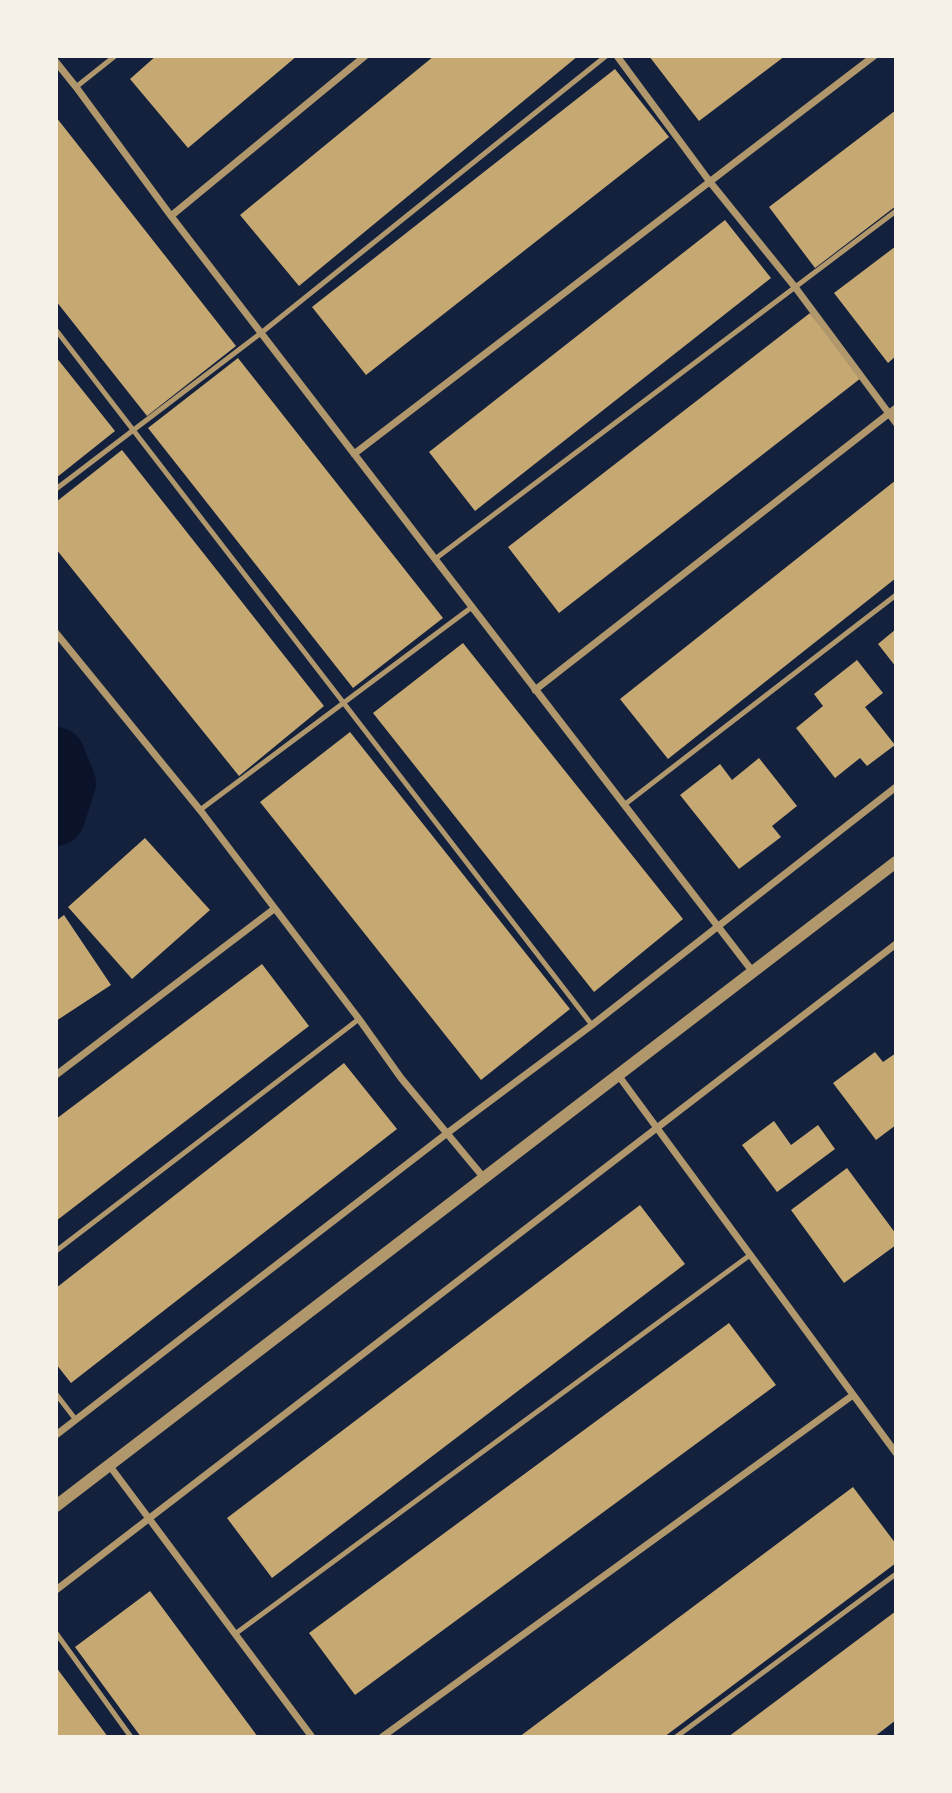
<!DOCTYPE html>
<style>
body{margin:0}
#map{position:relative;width:952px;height:1793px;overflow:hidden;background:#14213d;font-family:Barlow,sans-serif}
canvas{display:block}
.frame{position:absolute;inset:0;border:58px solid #f6f1e7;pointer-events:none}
</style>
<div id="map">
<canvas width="952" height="1793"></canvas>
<div class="frame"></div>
</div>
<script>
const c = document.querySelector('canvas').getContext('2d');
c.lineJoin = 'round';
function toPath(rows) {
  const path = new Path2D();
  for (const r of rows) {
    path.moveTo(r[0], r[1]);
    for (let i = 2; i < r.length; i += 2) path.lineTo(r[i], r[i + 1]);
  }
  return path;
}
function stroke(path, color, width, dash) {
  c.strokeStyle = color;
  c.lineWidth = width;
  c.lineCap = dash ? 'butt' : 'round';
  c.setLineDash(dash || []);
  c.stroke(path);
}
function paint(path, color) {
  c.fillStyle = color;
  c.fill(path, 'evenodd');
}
stroke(toPath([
 [56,756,67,783,56,817]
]), '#0b132b', 58);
paint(toPath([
 [156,56,297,56,188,148,130,79],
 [434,56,578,56,299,286,240,215],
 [649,56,785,56,699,121],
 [615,69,669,137,366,375,312,307],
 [896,110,896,206,815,268,769,207],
 [56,117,236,346,147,416,56,301],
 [725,220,771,278,475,511,429,452],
 [896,246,896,356,888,363,834,293],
 [810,313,861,378,559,613,508,547],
 [56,357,115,431,56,478],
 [238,358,443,618,353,688,148,428],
 [122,450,324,706,239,776,56,549,56,502],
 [896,480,896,578,668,759,620,699],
 [896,629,896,667,878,644],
 [463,643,683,919,594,992,373,713],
 [857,660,883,693,865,707,895,745,867,766,860,758,835,778,796,728,823,706,814,694],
 [350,732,570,1009,481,1080,260,802],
 [759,758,797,806,772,826,781,837,739,869,680,795,720,764,732,780],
 [145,838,210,910,132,979,68,907],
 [64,915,111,985,56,1021,56,921],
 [262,964,309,1026,56,1221,56,1119],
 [875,1052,883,1062,896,1053,896,1125,876,1140,833,1083],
 [344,1063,397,1129,71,1383,56,1364,56,1288],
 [774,1121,791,1145,818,1125,835,1149,777,1192,742,1145],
 [847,1168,896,1234,896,1245,844,1283,791,1210],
 [640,1205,685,1264,272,1578,227,1518],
 [729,1323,776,1385,355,1695,309,1633],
 [853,1487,896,1544,896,1563,664,1737,519,1737],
 [150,1591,258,1737,141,1737,75,1647],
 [896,1611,896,1720,874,1737,728,1737],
 [56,1667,108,1737,56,1737]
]), '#c6a872');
stroke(toPath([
 [76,87,115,56],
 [56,330,592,1025],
 [56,489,261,333,606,56],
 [435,559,896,211],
 [624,805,896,595],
 [200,810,472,607],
 [56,1251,359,1019],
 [56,1394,76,1420],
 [56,1633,131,1737],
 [235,1634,750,1255],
 [676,1737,896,1574]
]), '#b1986c', 5);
stroke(toPath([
 [617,56,710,182,795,287,896,423],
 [56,62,76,87,171,216,753,972],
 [171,216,365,56],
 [354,454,874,56],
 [56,633,200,810,359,1019,401,1078,484,1178],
 [535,690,896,408],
 [56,1075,274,909],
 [618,1075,896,1453],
 [56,1435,446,1134,592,1025,896,787],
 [109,1465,312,1737],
 [56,1590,896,944],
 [382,1737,853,1395]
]), '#b1986c', 7);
stroke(toPath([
 [56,1506,896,862]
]), '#b1986c', 12);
</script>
